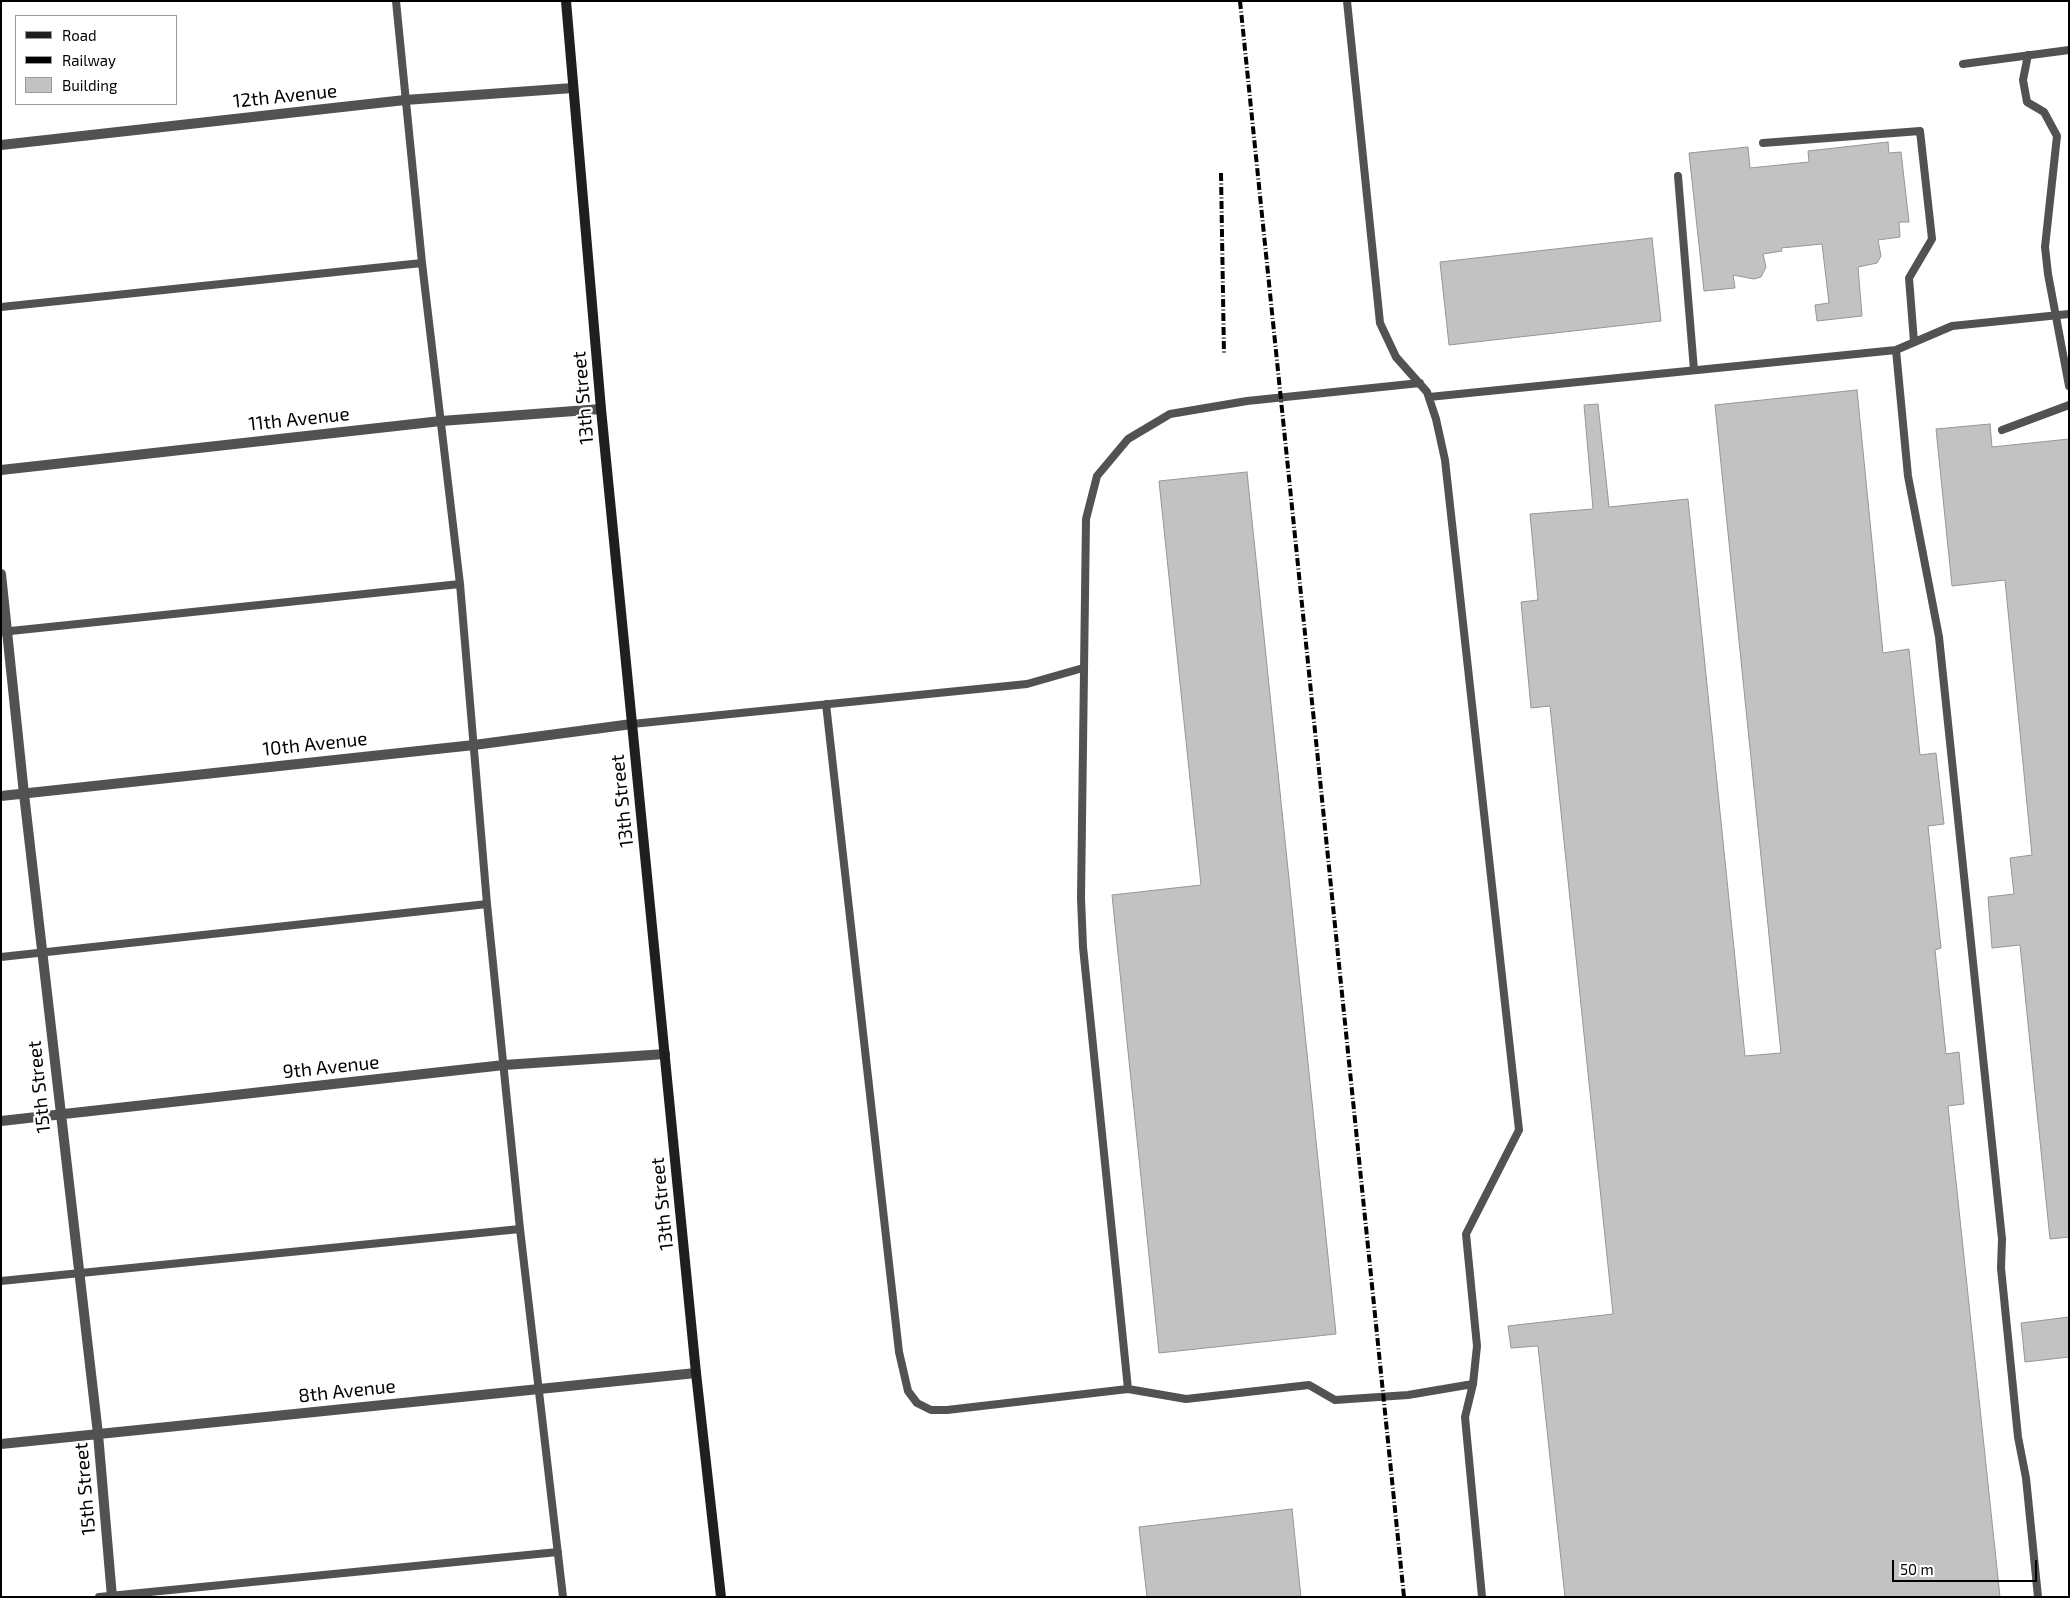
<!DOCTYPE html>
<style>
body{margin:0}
#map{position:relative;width:2070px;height:1598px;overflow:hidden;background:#fff;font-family:"Exo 2",sans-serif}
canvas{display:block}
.frame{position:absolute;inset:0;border:2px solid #000;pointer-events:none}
.legend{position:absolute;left:15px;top:15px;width:162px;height:90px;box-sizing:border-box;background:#fff;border:1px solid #999;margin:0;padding:6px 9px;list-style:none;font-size:15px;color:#000}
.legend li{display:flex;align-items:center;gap:10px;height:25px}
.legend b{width:25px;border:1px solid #999}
.scale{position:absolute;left:1892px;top:1560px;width:145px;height:22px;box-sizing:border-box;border:2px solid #000;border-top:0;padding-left:6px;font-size:15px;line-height:18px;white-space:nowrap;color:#000;-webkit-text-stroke:4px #fff;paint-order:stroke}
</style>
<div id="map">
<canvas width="2070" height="1598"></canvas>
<div class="frame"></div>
<ul class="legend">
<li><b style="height:6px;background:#1f1f1f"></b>Road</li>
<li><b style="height:6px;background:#000"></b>Railway</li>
<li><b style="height:14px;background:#c2c2c2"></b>Building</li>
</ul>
<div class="scale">50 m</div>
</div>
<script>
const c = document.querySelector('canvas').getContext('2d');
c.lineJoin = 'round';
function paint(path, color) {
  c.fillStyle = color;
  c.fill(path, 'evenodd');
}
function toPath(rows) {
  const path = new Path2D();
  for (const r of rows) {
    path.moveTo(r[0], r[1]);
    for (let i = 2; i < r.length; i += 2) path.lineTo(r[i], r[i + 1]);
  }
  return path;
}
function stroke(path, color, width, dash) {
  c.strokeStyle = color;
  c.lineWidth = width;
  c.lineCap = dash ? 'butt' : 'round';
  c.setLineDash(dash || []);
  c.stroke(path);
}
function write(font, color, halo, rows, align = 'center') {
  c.font = font + ' "Exo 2",sans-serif';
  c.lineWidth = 4.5;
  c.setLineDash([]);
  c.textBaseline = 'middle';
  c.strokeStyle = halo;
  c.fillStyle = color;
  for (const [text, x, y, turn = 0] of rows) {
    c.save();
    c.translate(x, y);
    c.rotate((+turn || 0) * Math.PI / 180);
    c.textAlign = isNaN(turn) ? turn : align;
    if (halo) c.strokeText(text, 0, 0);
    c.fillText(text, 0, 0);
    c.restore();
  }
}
const building = toPath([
 [1888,142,1889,153,1901,152,1909,222,1899,222,1900,237,1878,240,1881,256,1877,263,1858,267,1862,316,1817,321,1815,305,1829,303,1822,244,1781,248,1782,251,1763,254,1766,267,1761,277,1754,279,1733,275,1735,288,1704,291,1689,153,1748,147,1750,168,1809,162,1808,151,1888,142],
 [1652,238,1661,321,1449,345,1440,262,1652,238],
 [1857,390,1883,653,1909,649,1920,755,1936,753,1944,824,1928,826,1941,948,1935,950,1946,1054,1959,1052,1964,1104,1948,1106,2000,1597,1565,1597,1538,1346,1511,1348,1508,1326,1613,1314,1550,706,1531,708,1521,602,1538,600,1530,514,1593,509,1584,405,1598,404,1609,507,1688,499,1745,1056,1781,1053,1715,405,1857,390],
 [1990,424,1992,447,2069,439,2069,1237,2050,1239,2020,945,1992,948,1988,897,2014,894,2010,858,2032,855,2005,580,1952,586,1936,429,1990,424],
 [1247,472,1336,1334,1159,1353,1112,895,1201,885,1159,481,1247,472],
 [2069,1317,2069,1357,2025,1362,2021,1323,2069,1317],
 [1292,1509,1301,1597,1147,1597,1139,1527,1292,1509]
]);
paint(building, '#c2c2c2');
stroke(building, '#969696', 1);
stroke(toPath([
 [396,1,422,263,460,584,487,904,520,1229,563,1597],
 [1347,1,1380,323,1396,357,1427,392,1436,419,1445,460,1519,1130,1466,1234,1477,1346,1473,1384,1465,1417,1482,1597],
 [2028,55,2023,80,2027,102,2044,112,2057,136,2045,247,2048,274,2069,386],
 [1963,64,2069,50],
 [1763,143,1920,131,1932,239,1909,278,1914,342],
 [1678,176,1694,370],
 [1,307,422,263],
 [1896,350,1908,476,1939,637,2002,1239,2001,1268,2018,1437,2026,1478,2038,1597],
 [1420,383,1247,401,1170,414,1128,439,1097,476,1086,519,1081,898,1083,947,1128,1389,1186,1399,1309,1385,1335,1400,1408,1395,1473,1384],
 [1429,397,1896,350,1952,326,2069,314],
 [2002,430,2069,405],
 [1,632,460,584],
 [826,704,899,1352,908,1391,917,1403,931,1410,947,1410,1128,1389],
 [632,724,1027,684,1083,668],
 [1,957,487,904],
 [1,1281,520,1229],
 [99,1597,558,1552]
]), '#525252', 8);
stroke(toPath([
 [1,145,405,100,573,88],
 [1,470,441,421,601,409],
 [1,574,24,794,98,1434,112,1597],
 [1,796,474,745,632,724],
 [1,1121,504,1065,665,1054],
 [1,1444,696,1373]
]), '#525252', 10);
stroke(toPath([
 [566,1,601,409,696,1373,721,1597]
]), '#1f1f1f', 10);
stroke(toPath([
 [1240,1,1404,1597],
 [1221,173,1224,355]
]), '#000', 4, [8, 2.5, 1, 2.5]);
write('19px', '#000', '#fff', [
 ["12th Avenue",285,96,-6],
 ["13th Street",583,398,-95],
 ["11th Avenue",299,419,-6],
 ["10th Avenue",315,744,-6],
 ["13th Street",622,801,-96],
 ["9th Avenue",331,1067,-6],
 ["15th Street",39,1087,-96],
 ["13th Street",662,1204,-96],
 ["8th Avenue",347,1391,-6],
 ["15th Street",85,1489,-95]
]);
</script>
